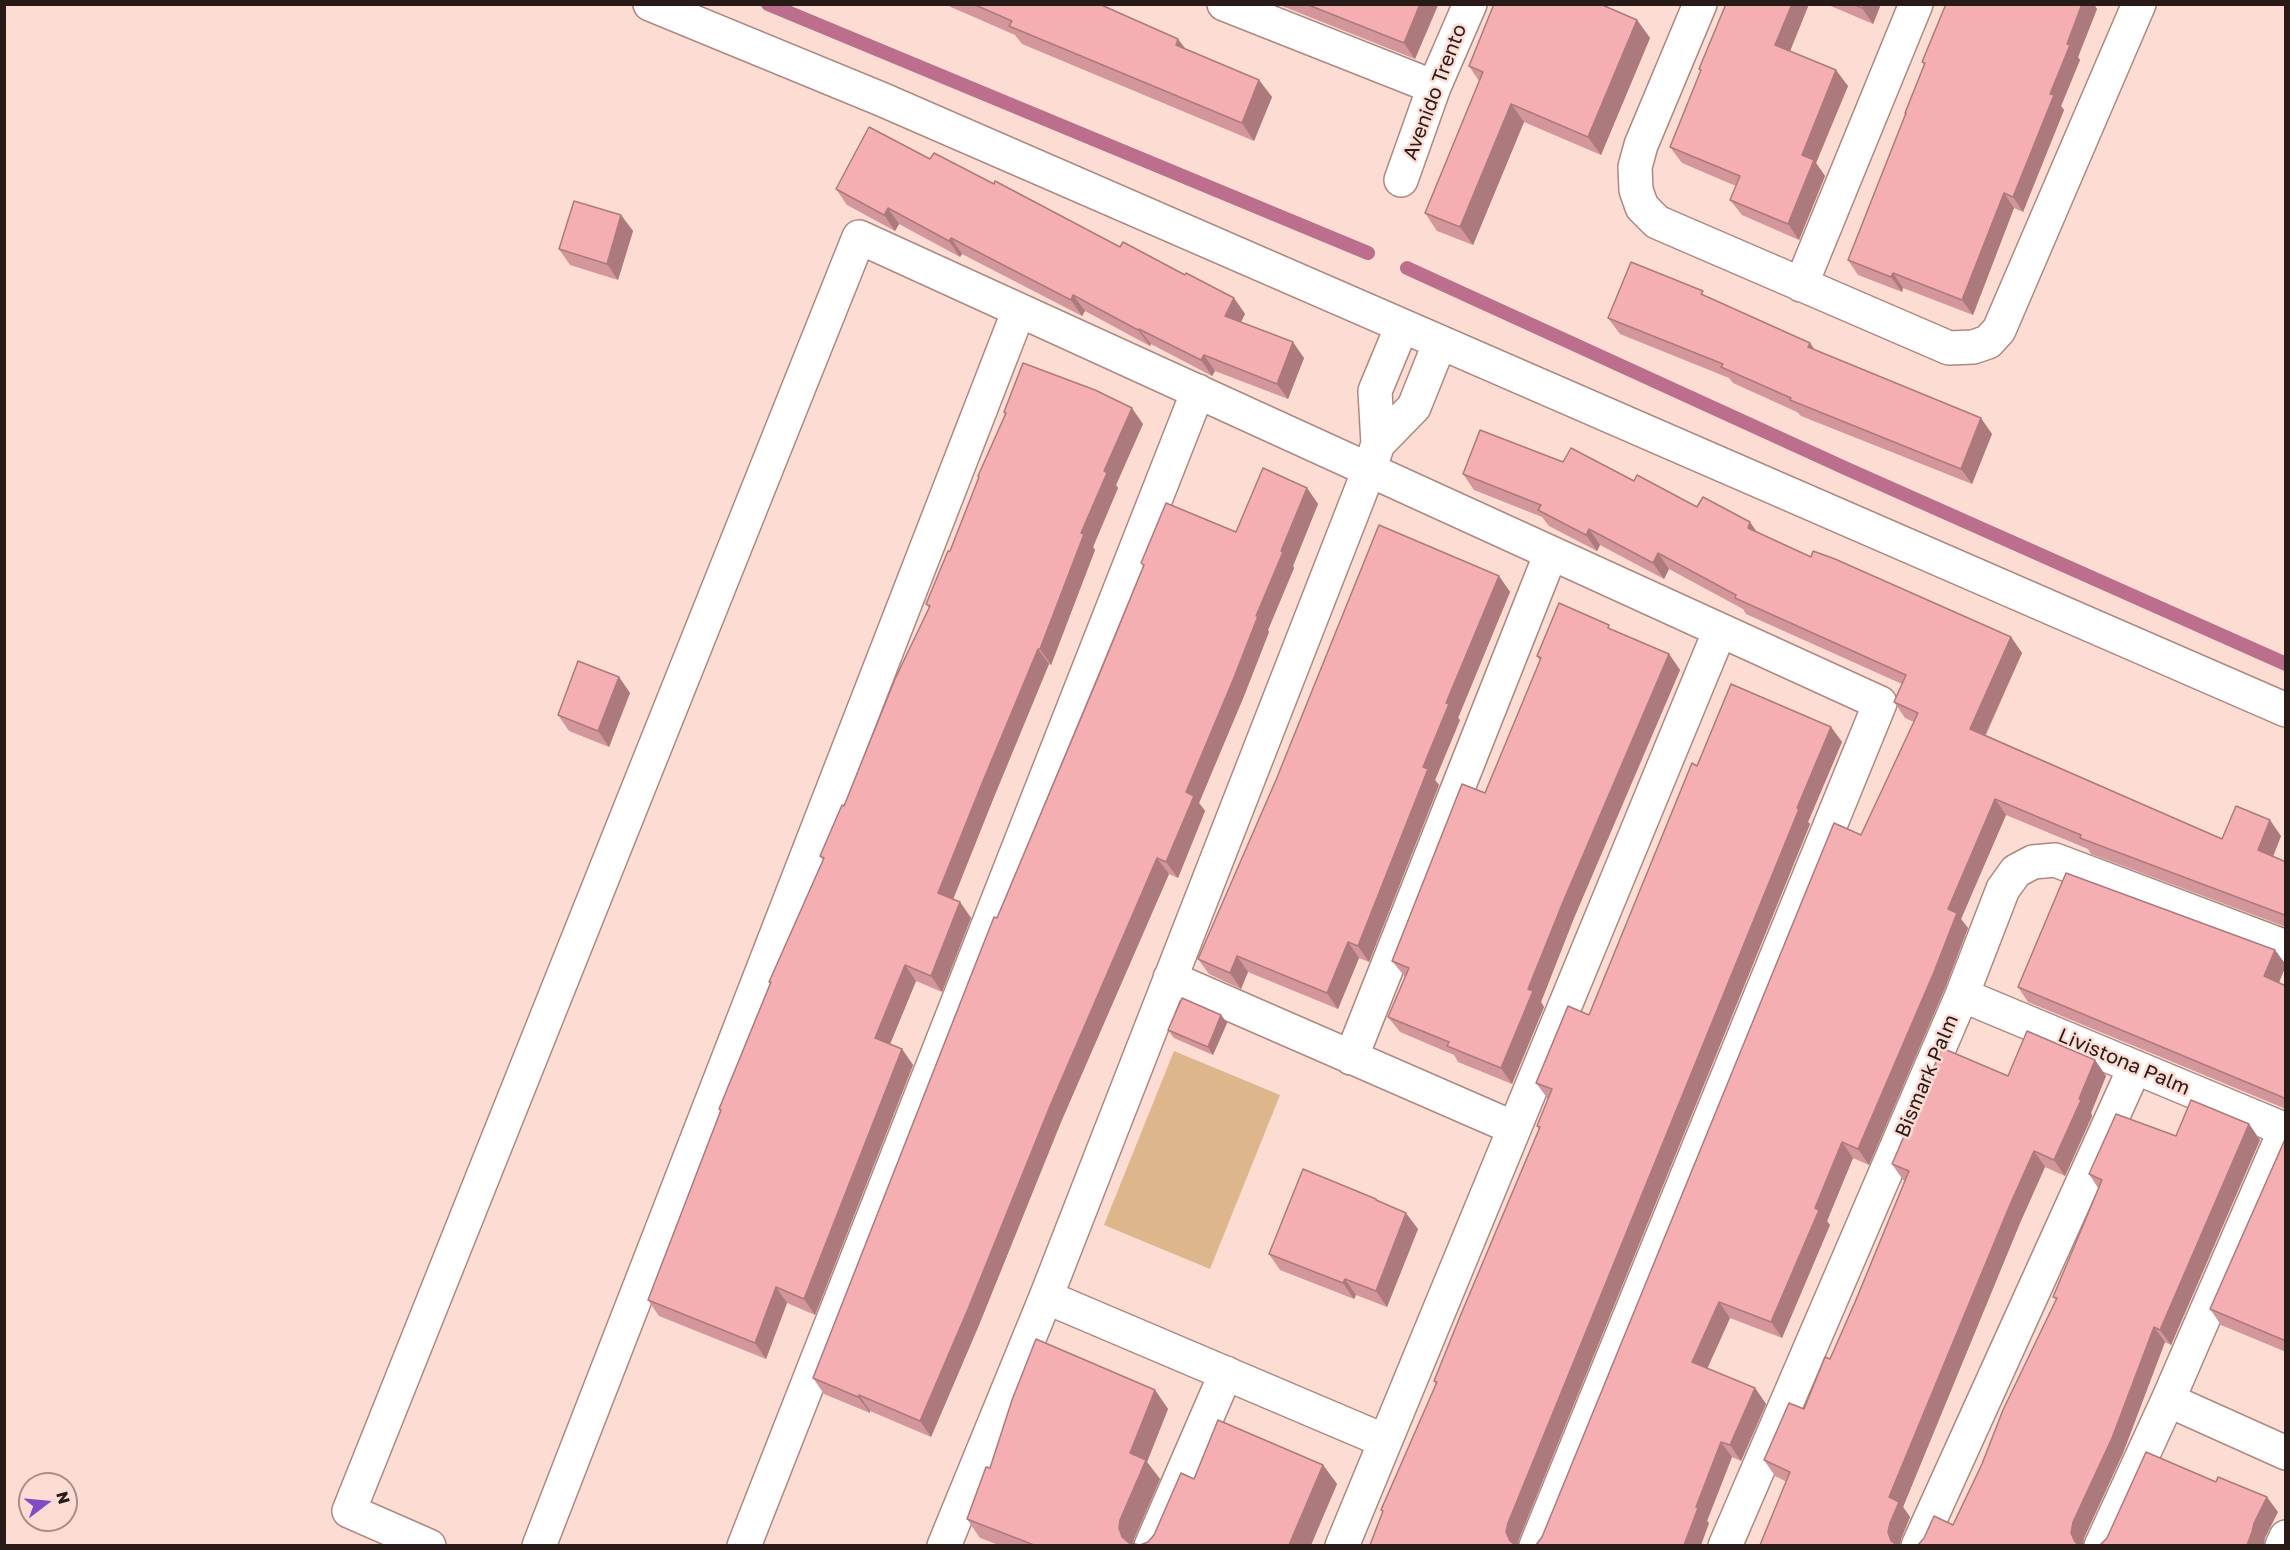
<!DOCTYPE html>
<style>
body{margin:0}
#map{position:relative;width:2290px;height:1550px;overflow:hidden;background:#fddcd4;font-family:"Golos Text",sans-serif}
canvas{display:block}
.frame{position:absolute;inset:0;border:6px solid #281a16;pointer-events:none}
.north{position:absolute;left:18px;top:1472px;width:60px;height:60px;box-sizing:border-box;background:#fddcd4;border:2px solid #a88e88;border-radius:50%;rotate:74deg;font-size:16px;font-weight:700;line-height:24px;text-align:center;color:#281a16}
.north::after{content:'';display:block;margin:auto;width:21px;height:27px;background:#804bc3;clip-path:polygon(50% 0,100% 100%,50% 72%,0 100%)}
</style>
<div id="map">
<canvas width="2290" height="1550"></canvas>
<div class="frame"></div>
<div class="north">N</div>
</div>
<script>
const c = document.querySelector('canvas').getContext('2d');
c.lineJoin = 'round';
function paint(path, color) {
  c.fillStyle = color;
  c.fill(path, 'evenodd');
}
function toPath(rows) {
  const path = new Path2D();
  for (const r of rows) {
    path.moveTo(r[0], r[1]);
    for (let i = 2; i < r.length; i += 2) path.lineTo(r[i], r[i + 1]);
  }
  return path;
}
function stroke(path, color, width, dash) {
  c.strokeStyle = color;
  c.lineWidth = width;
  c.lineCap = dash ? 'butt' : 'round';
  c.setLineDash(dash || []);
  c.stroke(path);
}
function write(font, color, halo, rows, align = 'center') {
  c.font = font + ' "Golos Text",sans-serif';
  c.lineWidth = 5;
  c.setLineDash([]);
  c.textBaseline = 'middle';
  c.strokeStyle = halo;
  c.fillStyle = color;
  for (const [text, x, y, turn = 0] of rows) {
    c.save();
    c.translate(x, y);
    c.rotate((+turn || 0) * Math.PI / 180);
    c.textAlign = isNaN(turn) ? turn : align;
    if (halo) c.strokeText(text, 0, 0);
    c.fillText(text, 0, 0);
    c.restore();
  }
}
paint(toPath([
 [1174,1051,1280,1095,1210,1269,1104,1225]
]), '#ddb78b');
stroke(toPath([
 [768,4,1368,253],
 [1407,268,1845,468,2286,664]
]), '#bc6f8c', 14);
const street = toPath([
 [650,4,881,99,2286,710],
 [1224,4,1434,87],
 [1700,4,1641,145,1635,167,1636,190,1642,207,1657,222,1949,348,1973,347,1988,342,1999,330,2139,4],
 [1401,180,1434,87,1470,4],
 [1801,285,1916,4],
 [1378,444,1414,407,1440,342],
 [1170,978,1514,1128],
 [1962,995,2286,1130],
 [1351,1058,1551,553],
 [1046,1297,1385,1441],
 [2168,1400,2286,1453],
 [429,1546,349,1511,859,237,1880,703,1536,1546],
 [539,1546,1019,310],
 [744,1546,1198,391],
 [944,1546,1046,1297,1369,470,1378,444,1375,391,1402,326],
 [1151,1546,1226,1373],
 [1342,1546,1720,630],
 [1725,1546,1962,995,2003,889,2016,871,2033,862,2055,860,2286,947],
 [1918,1546,2135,1067],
 [2101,1546,2168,1400,2285,1130],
 [2282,1546,2286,1537]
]);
stroke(street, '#ae8880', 36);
stroke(street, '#fff', 33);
paint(toPath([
 [944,4,1099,4,1186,49,1259,80,1272,97,1254,141,1022,44,1015,35],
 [1277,4,1440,4,1439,6,1438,5,1415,59],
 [1726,4,1809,4,1790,51,1848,86,1816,163,1825,176,1799,240,1742,215,1730,200,1736,186,1682,163,1670,147,1701,71,1699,69],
 [1826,4,1881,4,1873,24],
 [1946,4,2095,4,2095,6,2097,9,2078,57,2080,60,2061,106,2064,110,2023,212,2014,208,1973,315,1903,288,1902,292,1858,275,1848,260,1906,115,1905,113,1924,65,1922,62],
 [1637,20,1650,38,1601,155,1524,122,1473,245,1437,231,1425,213,1479,81,1469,66],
 [930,159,994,184,1120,247,1185,275,1234,298,1245,314,1241,322,1304,358,1288,399,1215,371,1212,376,1151,344,1150,346,1085,311,1082,316,962,254,960,257,899,224,895,231,847,205,836,189],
 [621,215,633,231,618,280,570,265,559,249],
 [1707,297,1810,343,1815,350,1992,434,1972,484,1801,416,1797,412,1733,383,1729,378,1620,334,1608,318],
 [1004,412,1143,424,1116,485,1118,488,1093,547,1095,550,1051,665,1049,664,994,797,953,900,960,902,971,918,942,992,916,981,890,1044,902,1049,913,1065,815,1315,787,1303,766,1359,659,1316,648,1300,720,1112,719,1109,770,983,769,982,823,860,820,856,844,806,929,608,926,604,950,551,979,478,978,476,1005,415],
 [1563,462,1634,481,1757,532,1811,557,2011,637,2022,653,1986,735,2222,839,2281,836,2273,857,2286,862,2286,927,2091,854,2088,849,2006,815,1961,919,1968,928,1945,988,1869,1165,1853,1158,1827,1221,1830,1225,1782,1338,1730,1318,1707,1369,1755,1388,1766,1404,1741,1461,1732,1457,1707,1521,1709,1523,1701,1545,1536,1545,1542,1537,1861,835,1914,722,1905,718,1894,702,1902,684,1746,614,1743,609,1669,569,1664,579,1600,545,1597,551,1549,526,1542,517,1474,490,1463,474],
 [1307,488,1318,504,1293,566,1294,568,1268,630,1269,632,1244,696,1199,803,1205,811,1178,878,1169,874,1061,1122,979,1325,931,1437,870,1411,870,1413,824,1394,813,1378,997,918,1143,566,1141,563,1236,532],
 [1499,576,1510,592,1458,718,1460,720,1435,780,1439,785,1369,962,1359,958,1338,1009,1248,972,1241,989,1209,974,1198,959],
 [1612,630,1669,654,1680,670,1574,918,1541,1002,1544,1007,1512,1084,1458,1062,1454,1055,1400,1032,1388,1017,1405,977,1392,961,1485,793,1540,661,1537,656],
 [619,677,630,693,609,747,569,731,558,715],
 [1831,727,1842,742,1808,822,1810,824,1519,1539,1383,1512,1381,1510,1436,1384,1434,1381,1539,1130,1537,1126,1548,1099,1536,1083,1589,1015,1697,766],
 [2275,950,2286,965,2279,983,2286,986,2286,1109,2028,1002,2018,987],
 [1221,1015,1227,1023,1213,1055,1174,1038,1168,1030],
 [2095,1060,2106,1076,2091,1113,2092,1116,2065,1176,2045,1167,2020,1223,1903,1507,1910,1517,1901,1539,1775,1476,1764,1460,1804,1409,1830,1359,1906,1181,1903,1180,1892,1164,2008,1076],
 [2249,1124,2260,1140,2171,1345,2165,1342,2123,1453,2084,1538,2083,1545,1918,1545,1953,1525,1982,1464,2056,1300,2053,1297,2098,1188,2089,1174,2176,1136],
 [2286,1137,2286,1352,2221,1325,2210,1309],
 [1376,1199,1378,1201,1418,1229,1387,1307,1356,1295,1354,1299,1280,1270,1269,1254],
 [1155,1390,1168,1409,1147,1462,1160,1479,1134,1539,1133,1544,1140,1545,1148,1542,1194,1479,1323,1465,1337,1484,1311,1545,999,1545,980,1538,967,1519,990,1468]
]), '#d3969a');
paint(toPath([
 [1420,4,1438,5,1415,59,1404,43],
 [1792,4,1809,4,1786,61,1775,45],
 [1864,4,1881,4,1873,24,1862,8],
 [2082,4,2095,4,2095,6,2097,9,2078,57,2080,60,2061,106,2064,110,2023,212,2013,197,2067,44],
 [1637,20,1650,38,1601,155,1588,137],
 [1178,39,1191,56,1176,45],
 [1836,70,1848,86,1816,163,1825,176,1799,240,1788,224,1802,155],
 [1259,80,1272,97,1254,141,1242,123],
 [1511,104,1524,122,1473,245,1460,227],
 [2004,193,2014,208,1973,315,1962,300],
 [888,208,899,224,895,231,884,215],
 [621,215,633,231,618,280,607,264],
 [951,238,962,254,960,257,949,241],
 [1893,273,1903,288,1902,292,1891,277],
 [1073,295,1085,311,1082,316,1071,300],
 [1234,298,1245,314,1236,331,1225,316],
 [1139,329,1151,344,1150,346,1138,330],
 [1293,342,1304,358,1288,399,1277,384],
 [1810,343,1821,359,1808,347],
 [1204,355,1215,371,1212,376,1201,360],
 [1132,408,1143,424,1116,485,1118,488,1093,547,1095,550,1051,665,1040,649,1104,471],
 [1981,418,1992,434,1972,484,1961,469],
 [1307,488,1318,504,1293,566,1294,568,1268,630,1269,632,1244,696,1199,803,1205,811,1178,878,1166,862,1186,792,1281,551],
 [1750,522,1761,538,1748,528],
 [1589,529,1600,545,1597,551,1586,535],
 [1658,553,1669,569,1664,579,1653,563],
 [1499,576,1510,592,1458,718,1460,720,1435,780,1439,785,1369,962,1358,946,1446,703],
 [2011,637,2022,653,1981,744,1970,729],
 [1038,649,1049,664,994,797,949,909,938,893,983,781],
 [1669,654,1680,670,1574,918,1541,1002,1544,1007,1512,1084,1501,1068,1528,989,1563,902],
 [619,677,630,693,609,747,598,731],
 [1831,727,1842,742,1808,822,1810,824,1519,1539,1518,1545,1513,1545,1510,1541,1506,1532,1508,1523,1797,808],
 [1995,799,2006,815,1961,919,1968,928,1945,988,1869,1165,1858,1149,1948,909],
 [2270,820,2281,836,2269,866,2258,850],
 [1157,858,1169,874,1061,1122,979,1325,931,1437,920,1421,1050,1106],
 [960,902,971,918,942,992,931,976],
 [1348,942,1359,958,1338,1009,1327,993],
 [2275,950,2286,965,2275,992,2264,976],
 [1237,956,1248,972,1241,989,1230,973],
 [905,965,916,981,886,1054,875,1038],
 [1221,1015,1227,1023,1213,1055,1208,1047],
 [902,1049,913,1065,815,1315,804,1299],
 [2095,1060,2106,1076,2091,1113,2092,1116,2065,1176,2054,1160],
 [2249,1124,2260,1140,2171,1345,2160,1330],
 [1842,1142,1853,1158,1827,1221,1830,1225,1782,1338,1771,1322,1815,1208],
 [2034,1151,2045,1167,2020,1223,1903,1507,1910,1517,1901,1539,1900,1545,1895,1545,1891,1541,1888,1532,1889,1497,2009,1207],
 [1406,1213,1418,1229,1387,1307,1376,1291],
 [1345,1279,1356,1295,1354,1299,1343,1283],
 [776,1287,787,1303,766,1359,755,1343],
 [1719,1302,1730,1318,1703,1378,1692,1362],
 [2154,1327,2165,1342,2123,1453,2084,1538,2083,1545,2078,1545,2071,1533,2073,1522],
 [1755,1388,1766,1404,1741,1461,1730,1445],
 [1155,1390,1168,1409,1147,1462,1160,1479,1134,1539,1133,1545,1122,1537,1119,1528,1130,1453],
 [859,1395,870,1411,870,1413,858,1397],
 [1721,1442,1732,1457,1707,1521,1709,1523,1701,1545,1684,1545,1696,1507],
 [1323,1465,1337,1484,1311,1545,1289,1545],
 [2267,1497,2278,1512,2265,1538,2264,1545,2247,1545,2254,1523]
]), '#ac7a7d');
const building = toPath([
 [973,4,1099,4,1178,39,1176,45,1259,80,1242,123,1009,26,1012,21,973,4],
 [1306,4,1420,4,1404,43,1306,4],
 [1494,4,1600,4,1637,20,1588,137,1511,104,1460,227,1425,213,1483,72,1469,66,1494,4],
 [1726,4,1792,4,1775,45,1836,70,1802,155,1814,160,1788,224,1730,200,1740,176,1670,147,1701,70,1699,69,1726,4],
 [1853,4,1864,4,1862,8,1853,4],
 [1946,4,2082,4,2067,44,2070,45,2050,94,2054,95,2013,197,2004,193,1962,300,1893,273,1891,277,1848,260,1906,113,1905,113,1925,63,1922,62,1946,4],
 [869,127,930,159,934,153,994,184,995,181,1120,247,1123,242,1185,275,1186,273,1234,298,1225,316,1293,342,1277,384,1204,355,1201,360,1139,329,1138,330,1073,295,1071,300,951,238,949,241,888,208,884,215,836,189,869,127],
 [574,201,621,215,607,264,559,249,574,201],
 [1631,262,1703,291,1701,294,1810,343,1808,347,1981,418,1961,469,1790,400,1791,398,1721,367,1723,364,1608,318,1631,262],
 [1023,363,1095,390,1132,408,1104,471,1107,473,1081,533,1084,534,1040,649,1038,649,983,781,938,893,960,902,931,976,905,965,875,1038,902,1049,804,1299,776,1287,755,1343,648,1300,721,1110,719,1109,771,982,769,982,824,858,820,856,842,805,844,806,895,679,930,606,926,604,948,551,950,551,979,477,978,476,1006,413,1004,412,1023,363],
 [1480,430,1563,462,1571,448,1634,481,1637,475,1697,507,1703,497,1750,522,1748,528,1811,557,1813,551,1835,559,2011,637,1970,729,2222,839,2236,806,2270,820,2258,850,2286,862,2286,916,2282,914,2080,838,2081,835,1995,799,1948,909,1957,913,1934,972,1858,1149,1842,1142,1815,1208,1819,1210,1771,1322,1719,1302,1692,1362,1755,1388,1730,1445,1721,1442,1696,1507,1698,1508,1684,1545,1536,1545,1542,1537,1834,823,1861,835,1918,713,1894,702,1906,675,1735,598,1736,595,1658,553,1653,563,1589,529,1586,535,1538,510,1541,505,1463,474,1480,430],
 [1263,468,1307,488,1281,551,1283,552,1256,616,1258,616,1233,680,1186,792,1194,796,1166,862,1157,858,1050,1106,968,1309,920,1421,859,1395,858,1397,813,1378,994,917,997,918,1097,680,1144,565,1141,563,1166,503,1236,532,1263,468],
 [1379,525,1499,576,1446,703,1449,704,1423,767,1428,769,1358,946,1348,942,1327,993,1237,956,1230,973,1198,959,1276,780,1379,525],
 [1559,603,1609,625,1608,628,1669,654,1563,902,1528,989,1533,991,1501,1068,1447,1046,1449,1042,1388,1017,1409,968,1392,961,1462,784,1485,793,1541,658,1537,656,1559,603],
 [578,661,619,677,598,731,558,715,578,661],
 [1731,684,1831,727,1797,808,1799,809,1508,1523,1506,1532,1510,1541,1515,1545,1370,1545,1383,1511,1381,1510,1437,1382,1434,1381,1459,1319,1540,1127,1537,1126,1552,1089,1536,1083,1568,1006,1589,1015,1692,763,1697,766,1731,684],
 [2066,873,2275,950,2264,976,2286,986,2286,1100,2282,1097,2018,987,2066,873],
 [1182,998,1221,1015,1208,1047,1168,1030,1182,998],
 [2027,1031,2095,1060,2079,1099,2081,1100,2054,1160,2034,1151,2009,1207,1889,1497,1899,1502,1890,1523,1888,1532,1891,1541,1897,1545,1760,1545,1790,1472,1764,1460,1789,1403,1804,1409,1825,1357,1830,1359,1856,1300,1909,1171,1892,1164,1942,1048,2008,1076,2027,1031],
 [2191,1100,2249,1124,2160,1330,2154,1327,2112,1438,2073,1522,2071,1533,2075,1542,2080,1545,1918,1545,1924,1538,1934,1516,1953,1525,1982,1464,2003,1410,2057,1298,2053,1297,2102,1180,2089,1174,2116,1114,2176,1136,2191,1100],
 [2286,1137,2286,1341,2210,1309,2286,1137],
 [1303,1169,1376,1199,1376,1200,1406,1213,1376,1291,1345,1279,1343,1283,1269,1254,1303,1169],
 [1036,1339,1155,1390,1130,1453,1146,1460,1120,1520,1119,1528,1122,1537,1129,1543,1140,1545,1148,1542,1154,1535,1181,1473,1194,1479,1218,1420,1323,1465,1289,1545,1034,1545,967,1519,986,1467,990,1468,1012,1400,1036,1339],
 [2146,1452,2216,1482,2218,1477,2267,1497,2254,1523,2252,1532,2247,1545,2100,1545,2107,1538,2146,1452]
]);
paint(building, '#f5afb3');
stroke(building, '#ac7a7d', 1.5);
write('20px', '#281a16', '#fddcd4', [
 ["Avenido Trento",1435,92,-69],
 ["Livistona Palm",2124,1062,23],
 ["Bismark Palm",1927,1076,-67]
]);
</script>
